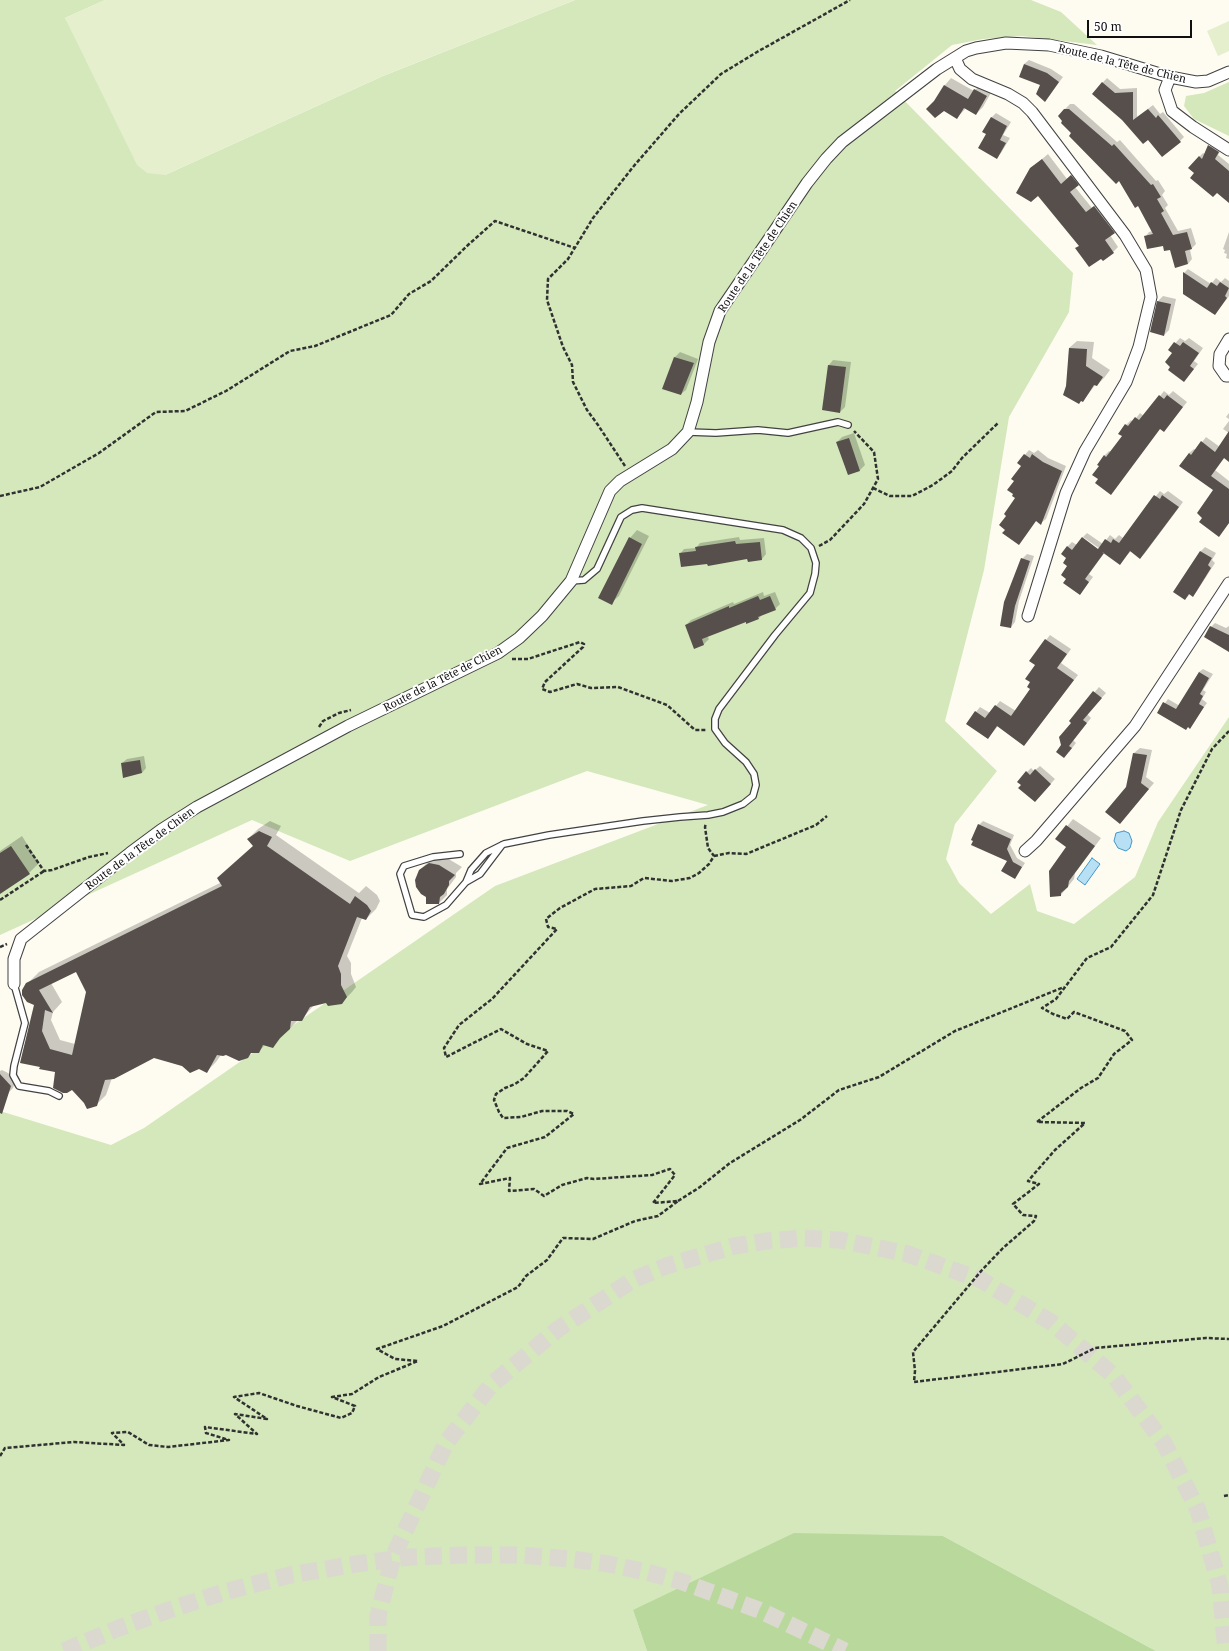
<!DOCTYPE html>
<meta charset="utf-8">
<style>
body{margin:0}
#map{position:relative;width:1229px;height:1651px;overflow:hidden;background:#fefbf1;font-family:"Noto Serif",serif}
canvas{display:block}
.scale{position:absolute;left:1087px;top:20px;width:105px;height:18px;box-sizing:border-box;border:2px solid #0f0f0f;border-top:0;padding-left:5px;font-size:12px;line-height:14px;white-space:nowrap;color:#0f0f0f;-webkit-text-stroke:3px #fff;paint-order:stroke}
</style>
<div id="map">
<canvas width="1229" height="1651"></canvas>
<div class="scale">50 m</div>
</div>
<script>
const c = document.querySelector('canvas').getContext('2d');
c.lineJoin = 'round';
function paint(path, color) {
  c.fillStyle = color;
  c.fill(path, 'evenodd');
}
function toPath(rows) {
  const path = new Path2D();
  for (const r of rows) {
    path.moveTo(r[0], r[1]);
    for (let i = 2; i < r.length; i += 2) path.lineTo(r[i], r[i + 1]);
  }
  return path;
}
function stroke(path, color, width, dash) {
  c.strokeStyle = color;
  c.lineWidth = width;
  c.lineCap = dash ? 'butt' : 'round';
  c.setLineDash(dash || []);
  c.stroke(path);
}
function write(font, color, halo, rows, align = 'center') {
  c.font = font + ' "Noto Serif",serif';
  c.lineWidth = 4;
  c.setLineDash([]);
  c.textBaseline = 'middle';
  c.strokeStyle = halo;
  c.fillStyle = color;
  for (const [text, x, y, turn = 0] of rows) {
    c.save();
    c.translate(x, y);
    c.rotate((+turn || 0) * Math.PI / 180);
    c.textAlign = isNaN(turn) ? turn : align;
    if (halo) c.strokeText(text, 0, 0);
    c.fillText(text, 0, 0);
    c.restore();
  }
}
paint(toPath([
 [0,0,105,0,65,18,165,175,383,76,575,0,1031,0,1061,12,1097,45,1022,36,983,39,952,45,895,91,1073,273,1069,312,1009,417,984,570,945,721,997,771,955,824,946,859,959,883,991,914,1030,884,1037,911,1074,924,1135,877,1158,822,1229,717,1229,1651,1156,1651,943,1536,633,1610,647,1651,0,1651,0,1111,111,1145,144,1128,495,886,708,805,587,771,350,861,252,820,0,935],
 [1229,82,1229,136,1194,119,1184,106,1186,96,1204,93]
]), '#d4e8bb');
paint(toPath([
 [794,1533,943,1536,1156,1651,647,1651,633,1610]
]), '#b9d89b');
paint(toPath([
 [105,0,575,0,383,76,165,175,147,173,137,165,65,18],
 [1229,21,1229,51,1218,56,1207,31]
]), '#e5efcd');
const water = toPath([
 [1124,831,1129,833,1132,841,1130,848,1126,851,1118,848,1114,841,1116,833,1124,831],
 [1092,858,1100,864,1085,885,1077,879,1092,858]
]);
paint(water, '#b7e0f4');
stroke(water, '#4198c8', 1);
paint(toPath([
 [1029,60,1051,69,1063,77,1049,96,1024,64],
 [951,78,974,91,982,83,993,89,983,107,976,114,966,108,957,118,935,101,945,85],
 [1107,78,1120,89,1137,88,1137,117,1153,105,1160,114,1163,112,1184,137,1180,141,1148,138,1123,119,1093,93],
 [1070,104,1074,104,1117,142,1120,140,1156,181,1158,180,1165,191,1162,195,1168,205,1165,208,1178,231,1191,228,1196,244,1190,250,1192,259,1188,264,1171,249,1145,237,1149,232,1153,231,1138,205,1120,179,1073,133,1065,109],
 [996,113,1011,122,1003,135,1010,138,1001,153,997,158,987,134,983,132,992,117],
 [1213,142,1222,148,1218,155,1229,164,1229,190,1195,173,1199,157,1203,153,1205,154],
 [1048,154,1067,179,1077,171,1083,179,1075,187,1092,208,1100,201,1119,227,1110,235,1118,247,1113,252,1077,248,1080,245,1034,166],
 [1229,232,1229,259,1226,258,1227,254,1224,253,1225,250,1223,249],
 [1188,269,1211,284,1216,278,1221,282,1225,278,1229,281,1229,296,1215,314,1184,294,1184,273],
 [1163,296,1176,299,1169,330,1164,335,1158,301],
 [1180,338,1185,341,1189,338,1203,348,1194,361,1198,364,1188,376,1172,367,1173,353,1169,350],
 [1077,341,1094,342,1092,358,1110,370,1104,378,1097,385,1096,384,1083,401,1067,386,1069,348],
 [680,352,698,359,686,390,681,394,664,388,675,357],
 [833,360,851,362,845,407,840,412,823,409,829,365],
 [1164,391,1169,395,1173,391,1187,402,1164,431,1160,428,1111,493,1099,479,1100,466,1104,456,1109,451,1111,452,1123,436,1126,425,1131,420,1133,422,1140,413,1144,416],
 [1229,413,1229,419,1226,417],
 [1229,421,1229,461,1225,457,1215,470,1229,481,1229,523,1220,533,1204,517,1215,490,1181,466,1189,453,1194,449,1196,450,1206,437,1220,447,1229,433,1223,429],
 [854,433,865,465,860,470,848,474,837,442,842,437],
 [1029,450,1034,453,1038,450,1048,458,1066,466,1046,519,1041,523,1036,520,1006,530,1007,516,1016,498,1015,481,1022,466,1018,463],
 [1160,491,1164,494,1168,491,1183,502,1145,553,1140,558,1131,551,1120,563,1105,552,1089,574,1093,577,1080,594,1068,579,1069,566,1067,558,1062,554,1068,546,1072,542,1077,545,1101,552,1103,551,1083,537,1087,533,1103,544,1110,535,1115,539,1119,535,1123,538],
 [637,530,649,536,619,596,611,603,630,538],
 [739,537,740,540,764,538,766,554,762,559,748,561,748,558,708,563,680,554,684,549,696,548,700,543],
 [1205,547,1216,553,1212,560,1215,563,1197,591,1193,595,1190,594,1185,599,1201,551],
 [1027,554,1034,556,1019,601,1015,622,1011,627,1022,559],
 [763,592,764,596,775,592,780,604,775,609,763,614,759,618,747,623,746,621,707,636,709,639,704,644,695,647,686,625,691,620,733,602,734,604],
 [1215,623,1226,628,1229,626,1229,650,1211,627],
 [1050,635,1071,649,1061,663,1078,675,1028,740,998,726,988,738,967,723,980,707,990,713,1000,701,1016,711,1032,689,1036,664,1030,660],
 [1203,669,1213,674,1203,690,1206,692,1202,699,1207,703,1190,727,1158,713,1168,699,1180,706,1199,672],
 [1099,687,1106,693,1087,714,1091,718,1073,740,1076,743,1069,752,1062,745,1072,723,1070,721],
 [1140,748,1152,750,1146,777,1154,783,1125,817,1127,787,1134,753],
 [144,756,146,768,142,773,122,763,127,759],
 [1040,766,1055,779,1039,797,1022,785,1027,772,1031,768,1034,771],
 [1073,819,1101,838,1075,873,1074,879,1061,895,1050,871,1068,847,1057,839],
 [270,821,281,826,276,835,359,893,366,886,377,895,380,901,376,909,366,919,362,918,347,956,351,963,351,974,356,987,352,992,341,1003,326,1002,314,1005,301,1020,298,1020,272,1047,265,1045,258,1052,221,1055,216,1062,206,1072,199,1068,182,1066,154,1057,112,1078,106,1095,96,1105,85,1103,56,1071,40,1069,35,1004,28,983,39,972,220,883,254,845,248,839,258,829],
 [76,971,87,992,75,1044,60,1040,51,1020,53,1012,62,1002,51,983],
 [983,821,1014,835,1010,845,1017,858,1025,863,1015,878,1009,861,979,825],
 [22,836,39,863,29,873,0,892,0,851],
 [437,856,447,858,462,867,456,873,456,877,447,889,447,895,439,903,427,903,420,870,428,862],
 [2,1070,8,1073,16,1081,13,1088,8,1093,0,1092,0,1071]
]), '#0003');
paint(toPath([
 [1024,64,1047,73,1059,82,1045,102,1036,94,1040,85,1019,77],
 [1102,82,1115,93,1133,92,1133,120,1148,109,1156,118,1158,115,1181,142,1162,157,1148,140,1143,144,1122,120,1092,94],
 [944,85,968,99,974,89,987,96,976,115,964,108,957,119,944,111,935,118,926,109,934,101],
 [1064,109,1069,109,1112,146,1114,144,1151,185,1153,184,1161,197,1157,199,1164,211,1161,213,1173,235,1187,232,1192,249,1185,251,1188,264,1175,268,1170,250,1164,251,1163,246,1147,249,1144,236,1153,234,1138,206,1135,208,1119,181,1116,184,1069,136,1071,133,1061,123,1062,121,1058,116],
 [991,117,1007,126,1000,140,1006,143,997,159,978,148,986,134,982,132],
 [1208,145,1219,152,1215,159,1229,171,1229,203,1217,193,1213,197,1190,178,1194,173,1188,168,1199,156,1202,159],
 [1042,159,1061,184,1071,175,1079,185,1070,192,1086,212,1094,206,1115,233,1105,240,1114,253,1103,261,1101,259,1089,267,1075,248,1079,246,1038,196,1031,202,1016,193,1030,168],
 [1183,272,1207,288,1211,282,1217,286,1220,282,1229,288,1225,296,1227,298,1215,315,1183,294],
 [1157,301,1171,304,1164,336,1150,332],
 [1174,342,1180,346,1183,342,1199,353,1190,366,1194,369,1184,382,1168,370,1170,367,1165,362,1172,353,1168,350],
 [1069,348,1087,349,1086,366,1103,377,1097,386,1094,385,1083,402,1081,401,1079,404,1063,395,1066,386],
 [674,357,694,363,681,395,662,389],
 [828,365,846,367,840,413,822,410],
 [1159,395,1164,399,1167,395,1183,407,1164,432,1160,429,1111,495,1095,483,1098,479,1092,475,1099,466,1097,465,1104,455,1106,457,1122,436,1118,434,1125,424,1128,426,1135,417,1139,420],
 [1229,431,1229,462,1224,458,1211,476,1229,489,1229,523,1219,537,1199,522,1202,518,1197,513,1213,490,1179,466,1189,453,1191,455,1201,441,1215,452],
 [849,438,860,471,848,475,836,442],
 [1024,454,1030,458,1032,454,1043,462,1062,471,1041,525,1036,521,1019,545,1002,533,1005,530,999,525,1006,516,1004,514,1015,498,1012,496,1013,494,1007,490,1014,481,1011,479,1021,466,1017,463],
 [1154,495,1160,499,1162,495,1179,507,1140,559,1130,551,1120,565,1102,552,1104,553,1085,579,1089,582,1080,595,1063,583,1066,579,1061,575,1067,566,1063,563,1066,558,1061,554,1067,546,1072,550,1082,537,1098,549,1105,539,1111,543,1113,539,1119,543],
 [629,537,642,544,612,605,598,598],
 [735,541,736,544,760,542,762,560,748,562,747,559,708,566,707,564,681,567,679,553,696,551,695,547],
 [1200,551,1212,558,1208,565,1211,568,1193,597,1189,594,1185,600,1173,592],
 [1021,558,1030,561,1015,606,1011,628,1000,626,1004,602],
 [758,596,760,600,770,596,776,610,758,617,759,619,746,624,746,622,702,639,704,645,694,649,685,625,729,606,729,608],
 [1210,626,1229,635,1229,652,1204,637],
 [1045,639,1067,654,1057,668,1074,680,1024,746,997,726,988,739,966,724,975,711,985,718,995,705,1011,716,1030,689,1027,687,1030,682,1025,679,1035,665,1029,661],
 [1199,672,1209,678,1200,694,1203,696,1199,704,1204,707,1190,729,1188,727,1186,730,1157,713,1163,702,1176,709],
 [1093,691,1102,698,1083,720,1087,723,1069,746,1072,748,1064,758,1056,752,1061,745,1059,737,1071,723,1069,721],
 [1133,753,1147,755,1141,783,1149,789,1120,824,1105,812,1126,787],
 [140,760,142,773,123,778,121,763],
 [1035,769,1051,784,1035,802,1018,788,1021,785,1017,782,1026,771,1030,775],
 [978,824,1011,839,1007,849,1013,862,1022,867,1015,879,1001,871,1007,861,971,845,973,841,971,840],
 [1066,825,1095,846,1069,881,1068,887,1061,893,1061,896,1050,897,1049,871,1066,847,1055,839],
 [259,831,272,837,267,846,350,904,355,896,367,905,371,911,366,920,357,917,338,966,341,974,341,985,347,997,342,1004,328,1006,326,1003,310,1007,302,1021,291,1021,290,1029,280,1038,273,1048,263,1045,259,1053,251,1053,248,1058,239,1061,226,1055,223,1056,217,1055,207,1073,199,1069,190,1073,182,1066,154,1058,114,1079,105,1080,97,1106,87,1109,84,1103,72,1090,67,1093,63,1093,53,1088,55,1072,39,1069,40,1067,20,1063,34,1005,27,1002,22,995,22,990,26,983,222,886,217,878,253,846,247,839],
 [76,972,86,992,72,1055,50,1049,42,1031,45,1010,53,1013,39,990],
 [11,846,30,874,0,894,0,853],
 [429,863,439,865,455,875,449,881,449,885,444,894,440,897,439,904,426,904,426,897,421,894,416,887,415,880,419,870],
 [0,1074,11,1086,2,1114,0,1113]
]), '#574f4b');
stroke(toPath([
 [64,1651,119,1628,172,1609,224,1592,290,1575,356,1564,410,1557,464,1555,520,1555,571,1559,609,1564,646,1572,680,1581,759,1610,845,1651],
 [378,1651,378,1616,393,1557,446,1443,491,1385,558,1329,633,1280,666,1266,734,1246,767,1241,803,1238,840,1240,908,1254,981,1280,1051,1322,1113,1375,1164,1443,1198,1510,1220,1586,1226,1651]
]), '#dad8cf', 17, [17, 8]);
const lane = toPath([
 [688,432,716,433,758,430,788,433,838,422,848,425],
 [460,854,433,857,404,866,400,874,412,915,424,917,446,905,466,882,480,874,502,845],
 [466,882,471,870,486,853,504,844,549,835,643,821,680,817,708,815,723,812,743,804,753,796,756,785,754,774,746,762,725,743,715,729,715,719,719,709,775,635,810,593,815,574,816,563,811,548,801,538,783,530,642,508,632,510,621,517,597,569,584,580,571,581],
 [14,984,25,1023,14,1066,13,1075,19,1086,49,1091,59,1096]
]);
const street = toPath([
 [955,58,960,69,972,79,1008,94,1023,103,1032,112,1125,235,1146,270,1151,297,1139,347,1126,382,1085,451,1066,493,1028,616],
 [1170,77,1165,90,1172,111,1193,127,1229,150],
 [1229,339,1220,354,1219,366,1226,376,1229,376],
 [1025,851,1036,841,1135,726,1229,583],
 [14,984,14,959,21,939,130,853,161,830,197,807,348,726,498,653,519,638,542,616,571,581,610,491,620,481,672,449,688,432,697,402,709,342,720,311,807,183,826,159,842,142,937,69,966,51,976,48,1006,43,1049,45,1101,56,1170,77,1196,82,1208,81,1229,72]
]);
stroke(lane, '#424242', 8);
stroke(street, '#424242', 13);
stroke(toPath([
 [625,466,598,425,587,410,573,382,572,365,563,347,547,300,548,279,568,259,593,218,633,167,679,114,721,74,757,52,850,0],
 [873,488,890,496,912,496,933,485,952,471,962,458,998,423],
 [0,496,40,487,99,453,156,412,185,411,226,391,290,351,315,346,391,315,409,294,431,281,468,245,495,221,575,248],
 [819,546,830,540,864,504,878,479,874,452,854,431],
 [512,659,528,659,580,642,584,644,583,647,545,682,542,689,550,692,577,684,591,688,618,687,667,705,695,730,706,730],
 [319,727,323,721,339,713,351,710],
 [1229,731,1212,749,1181,810,1153,895,1111,947,1087,958,1056,999,1042,1008,1053,1014,1067,1019,1074,1012,1125,1031,1132,1040,1114,1054,1098,1078,1081,1088,1037,1122,1085,1123,1055,1150,1028,1181,1039,1184,1013,1204,1023,1215,1036,1216,1034,1221,1003,1248,982,1270,913,1352,915,1371,914,1382,1063,1364,1095,1348,1206,1338,1229,1339],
 [26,845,44,871,52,870,89,857,108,853],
 [714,856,729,853,746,854,816,825,827,816],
 [0,900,44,871],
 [0,947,7,944],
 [678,1201,700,1187,730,1163,800,1120,839,1090,879,1077,955,1031,1064,987],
 [0,1456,5,1448,74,1442,124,1445,112,1433,128,1432,149,1445,168,1447,229,1440,206,1433,205,1427,257,1434,235,1414,267,1419,234,1397,259,1393,297,1406,341,1418,352,1413,355,1406,332,1397,352,1394,379,1377,418,1361,395,1359,377,1349,443,1326,518,1287,526,1276,547,1260,563,1238,593,1239,635,1221,658,1216,678,1201,653,1203,675,1175,670,1169,652,1175,594,1179,587,1178,562,1185,544,1196,534,1189,509,1191,510,1178,480,1184,507,1148,545,1137,574,1114,567,1111,542,1111,521,1117,503,1118,499,1112,494,1100,496,1094,505,1088,515,1084,524,1078,548,1051,527,1044,501,1029,446,1057,444,1048,459,1025,492,999,557,929,548,927,546,919,560,908,595,889,631,886,644,878,672,881,690,878,699,873,709,864,714,856,708,848,705,827,706,823],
 [1224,1496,1229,1495]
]), '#313131', 2.5, [4, 2]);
stroke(lane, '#fff', 5.5);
stroke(street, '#fff', 11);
write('11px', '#0f0f0f', '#fff', [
 ["Route de la Tête de Chien",1122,64,14],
 ["Route de la Tête de Chien",758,257,-56],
 ["Route de la Tête de Chien",443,679,-27],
 ["Route de la Tête de Chien",140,849,-36]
]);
</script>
